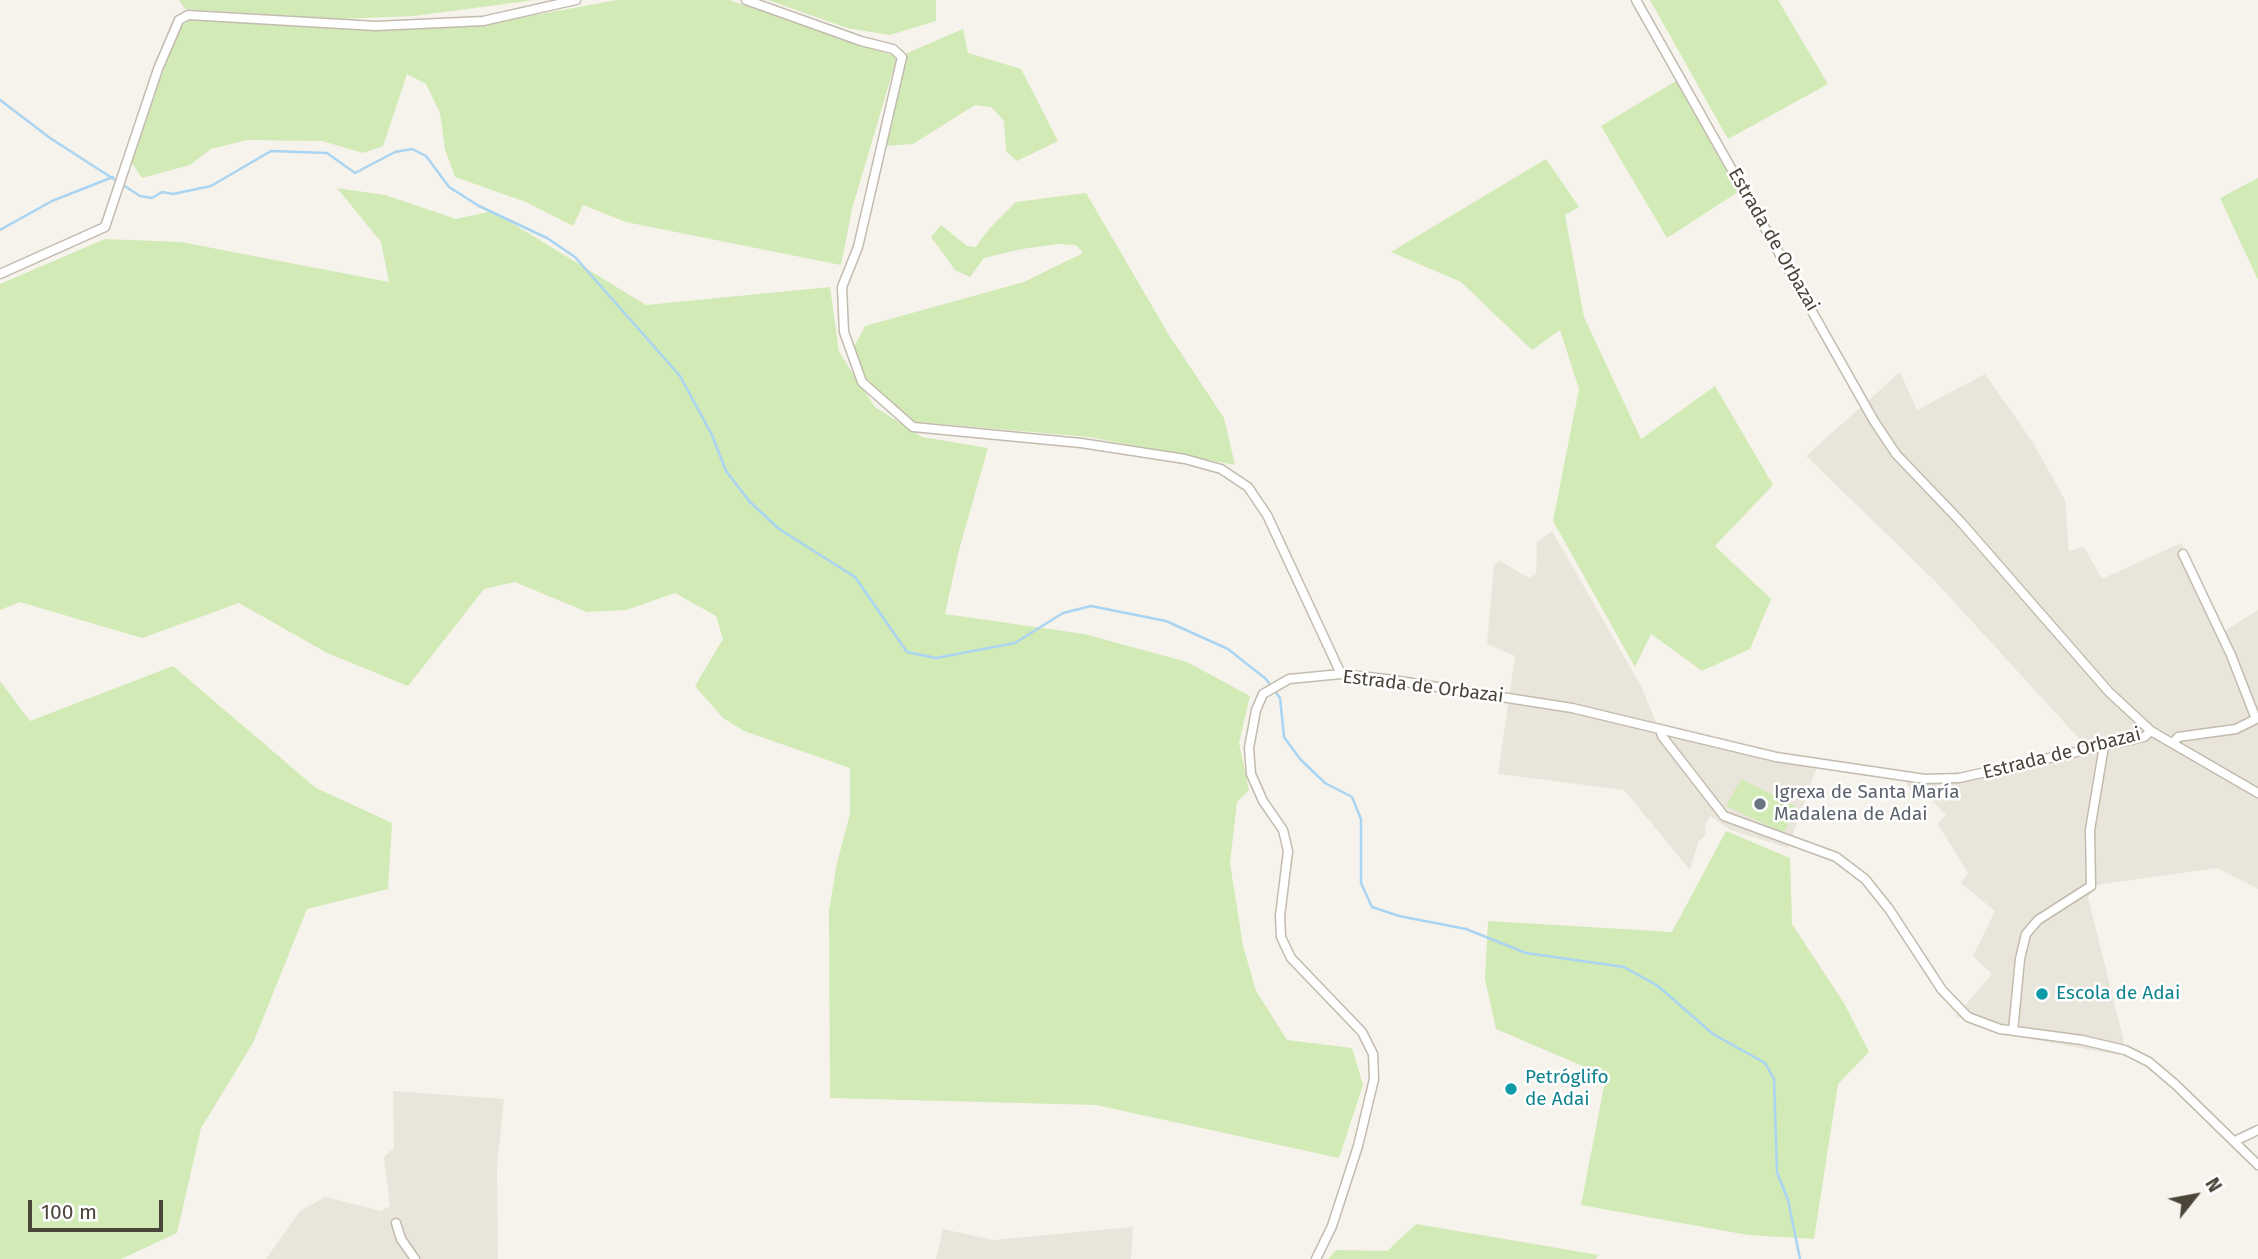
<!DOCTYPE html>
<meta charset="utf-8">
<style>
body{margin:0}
#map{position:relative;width:2258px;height:1259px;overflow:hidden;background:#f6f3ec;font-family:"Fira Sans",sans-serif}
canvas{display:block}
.north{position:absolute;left:2160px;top:1161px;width:70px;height:70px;-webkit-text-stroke:5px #fff;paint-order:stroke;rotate:59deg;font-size:19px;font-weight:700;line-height:28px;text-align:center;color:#4b4439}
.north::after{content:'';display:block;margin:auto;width:24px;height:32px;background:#4b4439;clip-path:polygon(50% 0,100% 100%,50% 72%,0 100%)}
.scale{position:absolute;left:28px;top:1200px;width:135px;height:32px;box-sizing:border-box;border:4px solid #4b4439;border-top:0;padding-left:9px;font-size:21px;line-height:24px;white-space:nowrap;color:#4b4439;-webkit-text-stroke:5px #fff;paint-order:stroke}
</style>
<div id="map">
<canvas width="2258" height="1259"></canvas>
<div class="north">N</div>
<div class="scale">100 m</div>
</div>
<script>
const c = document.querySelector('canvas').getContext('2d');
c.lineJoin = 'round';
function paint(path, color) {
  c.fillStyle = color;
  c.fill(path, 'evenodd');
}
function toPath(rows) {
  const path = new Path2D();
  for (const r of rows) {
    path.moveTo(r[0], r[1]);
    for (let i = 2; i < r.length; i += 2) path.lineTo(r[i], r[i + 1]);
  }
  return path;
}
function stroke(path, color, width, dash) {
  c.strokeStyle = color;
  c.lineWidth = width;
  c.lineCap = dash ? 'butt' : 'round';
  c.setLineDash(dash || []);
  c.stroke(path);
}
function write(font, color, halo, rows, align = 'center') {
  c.font = font + ' "Fira Sans",sans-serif';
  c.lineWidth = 5;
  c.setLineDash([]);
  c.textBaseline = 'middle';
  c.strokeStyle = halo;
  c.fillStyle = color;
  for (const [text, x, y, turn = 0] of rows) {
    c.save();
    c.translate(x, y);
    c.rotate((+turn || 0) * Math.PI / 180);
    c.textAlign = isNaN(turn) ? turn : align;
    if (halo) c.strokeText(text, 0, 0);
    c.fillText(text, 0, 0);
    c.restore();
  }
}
paint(toPath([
 [1900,372,1917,410,1985,374,2032,441,2065,500,2069,551,2084,547,2102,579,2181,543,2225,631,2258,610,2258,889,2217,868,2096,885,2088,897,2124,1042,2120,1055,2002,1034,1956,1016,1992,974,1973,956,1995,911,1961,883,1968,873,1938,824,1946,815,1928,796,1911,791,1901,772,1955,775,2084,744,1934,580,1806,456],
 [1552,531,1641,686,1656,722,1819,761,1788,848,1731,830,1710,816,1705,826,1706,835,1698,842,1690,870,1624,790,1498,774,1515,656,1487,644,1494,565,1500,561,1529,578,1536,574,1537,542],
 [393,1091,504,1099,497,1168,498,1259,266,1259,300,1211,325,1197,381,1211,390,1206,384,1157,394,1148],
 [1133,1227,1131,1259,936,1259,943,1229,993,1240]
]), '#eae5da');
paint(toPath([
 [179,0,534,0,414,16,340,19,185,9],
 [617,0,729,0,897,57,852,209,841,265,626,222,583,205,573,226,526,202,455,177,445,149,440,113,426,84,407,74,383,146,363,153,322,141,247,140,211,149,190,165,142,178,130,160,180,27,193,17,361,30,474,26],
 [768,0,936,0,936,21,890,35,847,28],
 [1650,0,1778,0,1828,84,1728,139],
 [963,29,968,53,1021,69,1058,141,1017,161,1006,151,1004,121,991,107,975,105,913,144,885,146,905,54],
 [1676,81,1738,192,1667,238,1601,126],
 [1546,159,1579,207,1565,215,1584,317,1641,439,1715,386,1773,485,1715,546,1771,599,1750,649,1702,671,1651,634,1635,667,1553,521,1579,389,1560,330,1532,350,1461,282,1391,252],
 [2258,178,2258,280,2220,198],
 [337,188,385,195,456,219,492,211,646,305,830,287,839,352,875,407,922,437,988,448,959,550,945,614,1084,634,1187,662,1250,696,1239,743,1249,790,1237,802,1230,863,1243,946,1256,991,1287,1040,1352,1048,1363,1085,1339,1158,1096,1105,830,1098,829,911,837,863,850,814,850,768,744,731,723,718,695,686,723,639,716,616,675,593,626,610,587,612,515,582,484,589,408,686,327,653,239,603,142,638,20,602,0,610,0,284,105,239,181,242,389,282,381,242],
 [1086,193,1169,335,1224,418,1235,465,1089,437,907,421,868,385,853,349,865,326,1024,282,1083,253,1076,245,1058,244,1022,249,984,258,970,277,955,270,931,237,941,225,967,246,976,247,988,230,1016,202],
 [173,666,316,788,392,823,388,889,307,909,253,1043,201,1128,177,1233,121,1259,0,1259,0,681,30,721],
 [1741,779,1795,806,1784,833,1726,806],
 [1726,831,1790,858,1792,924,1844,1003,1869,1052,1838,1084,1814,1239,1748,1235,1581,1205,1606,1076,1496,1029,1485,979,1488,921,1672,932],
 [1416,1224,1599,1255,1595,1259,1328,1259,1336,1250,1387,1251]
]), '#d2eab5');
stroke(toPath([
 [0,100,50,138,140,196,152,198,162,192,173,194,211,186,271,151,327,153,355,173,395,152,412,149,426,156,449,187,479,206,547,238,575,257,680,376,712,435,726,471,750,502,779,529,855,577,907,652,936,658,1015,643,1063,613,1091,606,1166,621,1228,649,1266,679,1280,698,1284,737,1300,759,1325,783,1352,797,1361,819,1361,883,1372,907,1399,916,1466,929,1526,953,1624,967,1658,986,1713,1034,1765,1063,1774,1079,1777,1172,1788,1200,1800,1259],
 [0,230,52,201,113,177]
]), '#a9d4f2', 2.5);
const minor = toPath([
 [746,0,861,41,893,49,902,57,858,247,842,287,844,332,862,382,913,427,1081,443,1185,459,1221,469,1248,487,1267,515,1341,674],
 [1636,0,1874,421,1896,454,1960,521,2109,692,2151,731,2258,793],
 [0,274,105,227,158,69,179,20,188,15,376,26,483,21,576,0],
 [1660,729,1662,736,1724,816,1836,857,1865,879,1889,909,1942,990,1968,1017,2000,1029,2082,1040,2125,1050,2149,1062,2176,1085,2258,1165],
 [2174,742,2178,737,2236,729,2256,719,2231,655,2183,554],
 [2013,1031,2020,959,2026,934,2038,920,2091,886,2090,830,2104,746],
 [2235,1141,2258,1130],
 [396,1223,401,1239,415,1259],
 [1316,1259,1332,1226,1358,1146,1374,1079,1373,1054,1362,1032,1291,958,1281,937,1280,916,1288,851,1283,830,1263,801,1251,774,1249,748,1256,710,1263,694,1289,679,1341,674,1386,679,1572,708,1776,757,1925,779,1959,778,2144,737,2151,731]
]);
stroke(minor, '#c2bbae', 11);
stroke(minor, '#fff', 8);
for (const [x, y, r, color] of [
 [1760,804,7,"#6b7280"],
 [2042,994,7,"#0f9aa8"],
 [1511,1089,7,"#0f9aa8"]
]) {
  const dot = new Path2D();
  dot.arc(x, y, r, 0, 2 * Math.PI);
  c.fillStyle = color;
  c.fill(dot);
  stroke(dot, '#fff', 2.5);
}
write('19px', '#4b4439', '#fff', [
 ["Estrada de Orbazai",1773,240,60],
 ["Estrada de Orbazai",1423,687,7],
 ["Estrada de Orbazai",2062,754,-14]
]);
write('19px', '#5b616d', '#fff', [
 ["Igrexa de Santa María",1774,793],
 ["Madalena de Adai",1774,815]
], 'left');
write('19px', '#0d838f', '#fff', [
 ["Escola de Adai",2056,994],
 ["Petróglifo",1525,1078],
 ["de Adai",1525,1100]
], 'left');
</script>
